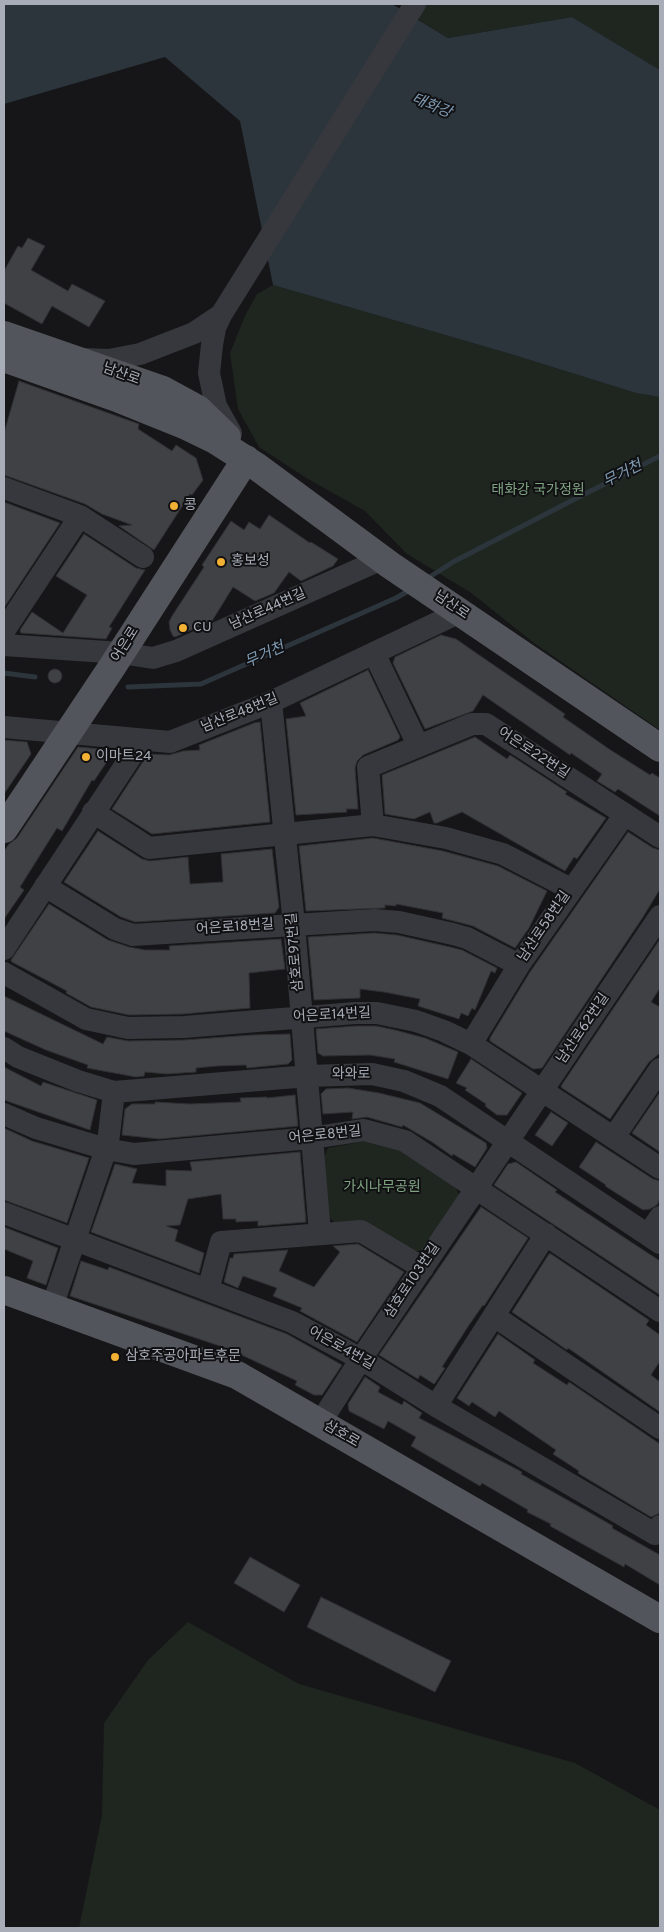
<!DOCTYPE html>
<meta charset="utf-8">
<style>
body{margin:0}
#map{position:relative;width:664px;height:1932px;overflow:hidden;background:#161618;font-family:Overpass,sans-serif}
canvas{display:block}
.frame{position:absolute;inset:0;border:5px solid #a8adb8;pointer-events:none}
</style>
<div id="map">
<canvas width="664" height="1932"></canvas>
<div class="frame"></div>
</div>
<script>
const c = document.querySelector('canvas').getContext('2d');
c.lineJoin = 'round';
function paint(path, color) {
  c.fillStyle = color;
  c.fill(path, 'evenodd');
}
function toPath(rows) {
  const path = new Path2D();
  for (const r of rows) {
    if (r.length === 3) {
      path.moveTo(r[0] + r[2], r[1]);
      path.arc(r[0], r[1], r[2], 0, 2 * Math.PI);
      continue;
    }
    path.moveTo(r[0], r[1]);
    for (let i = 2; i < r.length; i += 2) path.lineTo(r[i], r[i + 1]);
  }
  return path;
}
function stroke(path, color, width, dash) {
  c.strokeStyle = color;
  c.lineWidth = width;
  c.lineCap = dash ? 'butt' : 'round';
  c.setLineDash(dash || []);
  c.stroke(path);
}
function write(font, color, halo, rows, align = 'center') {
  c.font = font + ' Overpass,"Noto Sans KR",sans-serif';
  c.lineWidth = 4;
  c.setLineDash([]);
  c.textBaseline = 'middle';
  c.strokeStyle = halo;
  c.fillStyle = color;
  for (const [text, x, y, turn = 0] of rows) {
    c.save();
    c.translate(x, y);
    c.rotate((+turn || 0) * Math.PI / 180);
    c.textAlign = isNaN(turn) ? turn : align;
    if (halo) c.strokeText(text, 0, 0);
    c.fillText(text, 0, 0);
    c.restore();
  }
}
paint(toPath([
 [425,4,660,4,660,70,572,17,448,38,416,18],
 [273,285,514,355,636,393,660,397,660,730,534,643,470,592,407,554,365,511,308,479,259,447,238,409,230,353,245,316,257,294],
 [366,1141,400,1150,455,1186,460,1197,422,1250,411,1253,337,1225,328,1216,322,1162,328,1148],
 [188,1622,299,1684,575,1763,660,1810,660,1928,79,1928,102,1815,104,1723,148,1660]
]), '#1e261f');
paint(toPath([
 [4,4,392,4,448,38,572,17,660,70,660,397,636,393,514,355,273,285,240,121,165,57,4,104]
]), '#2c353c');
stroke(toPath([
 [425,580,453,562,571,501,660,456],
 [4,673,35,677],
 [128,687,201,684,396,598,410,590]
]), '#2c353c', 5);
const building = toPath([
 [28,238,45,246,31,270,68,291,72,284,105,301,89,327,52,306,42,324,4,303,4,271,18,246,22,248,28,238],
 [19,381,139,424,138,429,172,451,176,445,196,458,203,480,192,495,190,494,154,550,119,526,132,525,102,514,85,504,4,475,4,433,19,381],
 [4,502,60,523,4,608,4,502],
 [269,515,310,543,311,542,338,559,333,566,301,581,289,572,274,593,255,601,233,587,212,621,175,637,173,636,170,630,169,622,172,616,204,567,202,565,231,521,244,530,249,522,260,529,269,515],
 [84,534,136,568,145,570,109,627,112,628,106,639,21,633,20,630,32,612,63,633,87,595,56,576,84,534],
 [441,635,456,639,466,646,565,714,563,717,609,749,650,775,652,773,660,778,660,816,618,789,615,792,597,781,602,774,571,753,570,755,483,695,473,711,425,729,393,663,395,657,441,635],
 [55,676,7],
 [368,670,400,737,398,740,363,755,357,761,355,768,358,809,346,809,347,812,296,815,286,719,306,716,300,703,368,670],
 [260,722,270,822,152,834,112,809,148,754,169,755,183,751,200,750,199,745,254,723,260,722],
 [475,737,507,759,510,755,567,792,565,794,606,818,577,859,574,857,565,871,462,812,437,823,434,823,430,812,414,819,385,814,382,775,475,737],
 [4,740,27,742,31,754,4,794,4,740],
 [78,747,101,749,112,754,94,781,92,780,62,831,57,828,20,887,24,890,4,919,4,851,9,844,17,838,78,747],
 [98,831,142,859,150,861,188,857,190,884,223,882,221,854,272,849,279,907,275,913,135,922,121,917,64,882,98,831],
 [628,832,653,848,660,850,660,889,643,917,542,1068,533,1069,490,1041,490,1038,530,972,628,832],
 [373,838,443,851,498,866,547,891,529,928,515,948,473,926,442,918,443,913,396,904,396,906,385,905,385,908,306,911,299,846,373,838],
 [49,904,108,940,129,947,145,950,170,950,169,946,281,939,285,969,249,973,250,1008,183,1014,129,1015,91,1007,66,993,67,991,12,962,11,960,49,904],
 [374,933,397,935,450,947,462,950,497,968,495,973,491,971,475,1010,472,1008,468,1016,461,1013,459,1019,418,1006,420,999,384,992,360,989,360,998,314,1000,308,937,374,933],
 [660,939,660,988,651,1002,660,1007,660,1053,649,1062,610,1119,562,1088,561,1086,660,939],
 [4,996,103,1044,107,1037,128,1041,184,1040,252,1035,290,1034,292,1060,288,1064,247,1068,246,1065,217,1066,196,1068,196,1072,167,1074,145,1072,144,1076,136,1077,87,1068,88,1065,46,1050,4,1031,4,996],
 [356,1026,376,1026,395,1030,425,1038,458,1052,448,1079,394,1062,395,1059,370,1055,323,1056,318,1053,316,1029,356,1026],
 [471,1059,522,1093,507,1115,497,1115,485,1106,486,1104,465,1090,467,1088,456,1083,471,1059],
 [4,1067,41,1086,43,1082,97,1100,90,1130,4,1100,4,1067],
 [348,1088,379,1093,420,1103,486,1143,487,1148,475,1167,453,1154,452,1156,432,1142,403,1125,402,1127,367,1117,352,1119,353,1112,323,1114,321,1094,326,1089,348,1088],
 [660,1092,660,1152,632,1133,660,1092],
 [295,1095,298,1126,159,1139,122,1135,125,1109,132,1104,155,1104,155,1102,190,1104,241,1102,240,1098,267,1097,267,1098,295,1095],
 [551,1112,568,1123,552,1146,535,1135,551,1112],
 [4,1128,32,1141,89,1158,67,1223,4,1200,4,1128],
 [596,1142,653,1179,660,1181,660,1199,657,1205,650,1209,643,1210,605,1186,606,1185,579,1167,596,1142],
 [300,1152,306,1222,258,1226,258,1221,236,1222,236,1219,223,1219,221,1194,188,1199,180,1225,166,1226,178,1230,175,1241,204,1253,199,1273,91,1232,115,1164,137,1169,132,1183,166,1186,166,1170,192,1171,190,1162,300,1152],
 [516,1162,557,1190,555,1192,660,1261,660,1295,494,1185,508,1164,516,1162],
 [481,1207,528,1238,484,1306,483,1305,469,1325,442,1367,445,1368,435,1383,434,1384,420,1375,418,1379,379,1355,481,1207],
 [4,1227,58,1248,46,1285,27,1278,33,1261,4,1249,4,1227],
 [358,1244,404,1272,357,1342,300,1311,302,1308,273,1296,277,1288,243,1276,238,1288,224,1282,230,1258,233,1258,234,1254,288,1250,279,1271,314,1287,340,1252,333,1246,358,1244],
 [549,1254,551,1254,649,1320,646,1325,660,1335,660,1361,651,1375,660,1382,660,1412,568,1348,567,1350,512,1312,549,1254],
 [81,1261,108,1270,109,1267,287,1334,342,1365,322,1395,314,1395,295,1385,297,1381,229,1349,70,1296,81,1261],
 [498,1334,535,1360,533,1363,567,1385,569,1382,660,1444,660,1513,651,1517,581,1475,578,1473,579,1471,553,1454,556,1450,499,1411,495,1417,472,1402,469,1406,457,1398,498,1334],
 [365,1377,380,1387,378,1392,402,1405,404,1401,422,1413,419,1418,522,1472,521,1474,587,1511,613,1526,612,1528,660,1555,660,1585,625,1564,624,1567,550,1526,551,1524,527,1512,528,1510,482,1483,480,1486,411,1446,416,1437,388,1421,384,1429,349,1411,348,1404,365,1377],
 [250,1557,300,1585,284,1612,234,1583,250,1557],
 [321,1597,451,1661,435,1692,307,1627,321,1597]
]);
paint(building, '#404145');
stroke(building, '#303034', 1);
stroke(toPath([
 [84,359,109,360,140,354,194,333,221,315],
 [231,433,216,406,209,373,212,345,215,328,221,315,415,4],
 [4,488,80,516,143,557],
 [4,631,80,516],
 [4,645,121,653,153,658,176,651,382,559],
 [374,653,418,745],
 [271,702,294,924,320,1233],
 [4,727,170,742,271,702,460,612],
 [93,812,149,848,373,825,446,838,503,854,571,889],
 [373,825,368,767,472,724,486,724,660,837],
 [45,886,115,929,133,935,374,920,399,922,453,934,467,938,519,965],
 [4,949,142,740],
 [4,973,86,1019,128,1028,184,1027,355,1013,377,1013,416,1021,444,1031,471,1044,660,1168],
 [471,1044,519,965,625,814],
 [4,1048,18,1057,78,1081,114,1092,308,1076,372,1074,404,1081,440,1096,660,1243],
 [4,1114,36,1128,106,1149,134,1154,311,1138,364,1130,405,1141,660,1311],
 [614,1137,660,1069],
 [4,1213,292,1322,361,1359,436,1406,655,1534,660,1526],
 [648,1235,660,1217],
 [208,1290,221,1242,361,1231,423,1268],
 [52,1307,108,1143,114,1092],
 [494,1316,660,1428],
 [436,1406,546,1234],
 [320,1423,361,1359,660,916]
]), '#37383d', 22);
stroke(toPath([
 [4,335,163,390,198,409,227,437],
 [4,358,117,398,184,425,215,440,256,466,390,565,660,748],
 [4,829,112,667,246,459],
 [4,1290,237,1375,660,1619]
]), '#53555c', 28);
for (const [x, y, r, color] of [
 [174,506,5,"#f2b134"],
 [221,562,5,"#f2b134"],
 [183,628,5,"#f2b134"],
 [86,757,5,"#f2b134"],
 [115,1357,5,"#f2b134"]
]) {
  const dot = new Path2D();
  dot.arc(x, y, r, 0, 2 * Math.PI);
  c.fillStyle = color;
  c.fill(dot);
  stroke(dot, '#111113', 2);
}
write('14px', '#a8adb8', '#111113', [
 ["남산로",121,375,20],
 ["남산로",451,606,34],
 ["남산로44번길",268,610,-24],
 ["어은로",126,645,-58],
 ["남산로48번길",240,714,-22],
 ["어은로22번길",533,754,33],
 ["남산로58번길",545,927,-56],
 ["어은로18번길",235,928,-4],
 ["삼호로97번길",296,952,-95],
 ["어은로14번길",332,1016,-3],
 ["남산로62번길",584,1029,-56],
 ["와와로",351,1075],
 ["어은로8번길",325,1136,-6],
 ["삼호로103번길",413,1281,-56],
 ["어은로4번길",341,1349,29],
 ["삼호로",341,1435,30]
]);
write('14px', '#7fa381', '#111113', [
 ["태화강 국가정원",538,491],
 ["가시나무공원",382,1188]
]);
write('14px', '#a8adb8', '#111113', [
 ["콩",184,506],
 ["홍보성",231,562],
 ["CU",193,628],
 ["이마트24",96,757],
 ["삼호주공아파트후문",125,1357]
], 'left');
write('italic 15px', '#7f9bb3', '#111113', [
 ["태화강",431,107,22],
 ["무거천",623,475,-27],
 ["무거천",265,656,-24]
]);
</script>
